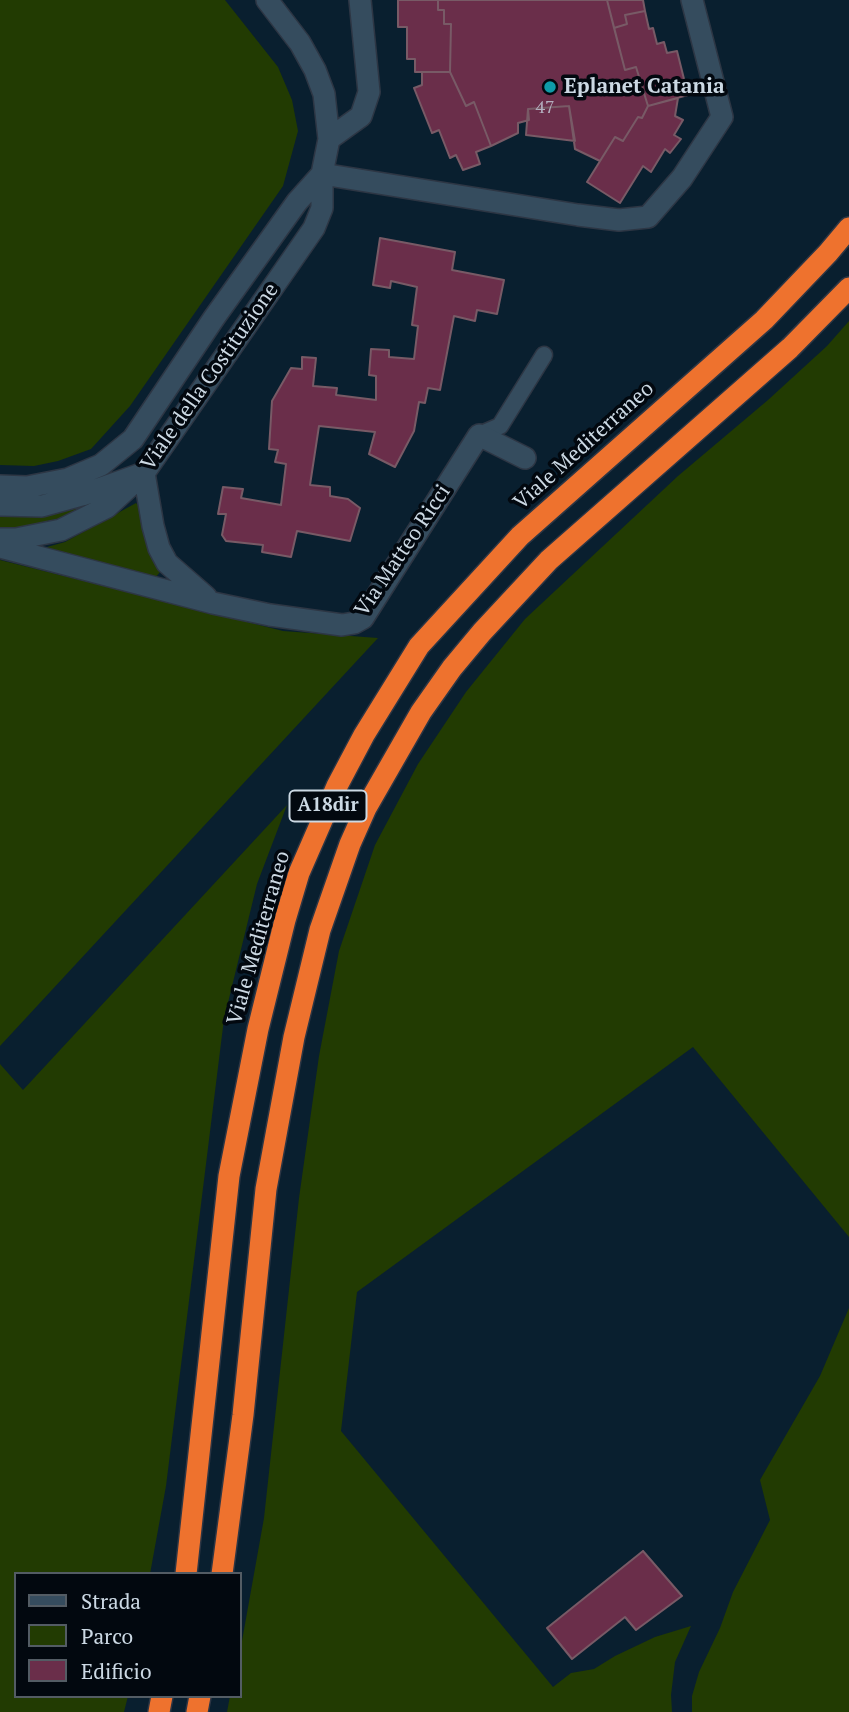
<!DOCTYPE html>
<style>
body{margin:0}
#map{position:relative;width:849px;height:1712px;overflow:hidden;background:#091f2f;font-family:"PT Serif",serif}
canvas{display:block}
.legend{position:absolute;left:14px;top:1572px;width:228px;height:126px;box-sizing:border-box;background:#02080f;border:2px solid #535c64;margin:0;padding:9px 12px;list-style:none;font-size:21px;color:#ccd9e4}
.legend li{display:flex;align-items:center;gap:14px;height:35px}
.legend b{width:35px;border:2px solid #535c64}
</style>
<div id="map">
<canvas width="849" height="1712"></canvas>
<ul class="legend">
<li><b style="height:9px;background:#354c5e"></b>Strada</li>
<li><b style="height:19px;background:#223b02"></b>Parco</li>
<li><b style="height:19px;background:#6a2e4a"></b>Edificio</li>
</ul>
</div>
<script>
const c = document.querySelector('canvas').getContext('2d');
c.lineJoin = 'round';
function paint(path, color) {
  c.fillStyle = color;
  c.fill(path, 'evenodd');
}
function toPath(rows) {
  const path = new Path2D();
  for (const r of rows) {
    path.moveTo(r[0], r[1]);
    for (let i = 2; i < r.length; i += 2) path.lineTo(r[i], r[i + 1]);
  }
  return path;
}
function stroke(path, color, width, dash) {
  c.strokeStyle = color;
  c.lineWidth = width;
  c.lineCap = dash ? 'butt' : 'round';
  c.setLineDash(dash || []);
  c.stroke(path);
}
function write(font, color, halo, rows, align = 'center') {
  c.font = font + ' "PT Serif",serif';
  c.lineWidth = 7;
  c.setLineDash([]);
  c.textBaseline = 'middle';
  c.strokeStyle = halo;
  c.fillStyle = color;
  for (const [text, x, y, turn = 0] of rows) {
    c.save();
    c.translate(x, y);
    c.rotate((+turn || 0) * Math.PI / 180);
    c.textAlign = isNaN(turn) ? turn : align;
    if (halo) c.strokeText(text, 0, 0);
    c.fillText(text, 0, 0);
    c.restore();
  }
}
paint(toPath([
 [0,0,225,0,278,67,292,100,298,131,283,186,130,406,91,449,58,461,34,466,0,465],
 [849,321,849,1237,693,1047,357,1292,341,1431,553,1687,571,1673,594,1669,615,1656,655,1637,691,1626,675,1662,671,1695,672,1712,227,1712,230,1696,240,1696,240,1652,264,1518,299,1198,319,1056,339,951,375,845,418,764,466,692,525,619,678,476,768,400,827,346],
 [100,497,61,518,15,528,0,529,0,512],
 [136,503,141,508,160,572,156,577,48,551,47,547,65,542],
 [0,560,283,631,378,638,0,1046],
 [287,805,257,884,224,1019,166,1486,150,1574,16,1574,16,1696,128,1696,124,1712,0,1712,0,1064,23,1090],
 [849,1308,849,1712,692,1712,692,1696,699,1672,720,1628,733,1592,770,1520,760,1480,820,1376]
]), '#223b02');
const building = toPath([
 [398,0,438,0,438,10,444,10,444,24,451,24,450,72,415,72,415,59,407,59,407,27,398,27,398,0],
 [438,0,607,0,625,70,636,67,648,106,642,118,638,117,623,141,615,137,600,161,575,149,569,106,528,109,529,120,518,123,518,133,491,146,474,102,466,106,450,72,451,24,444,24,444,10,438,10,438,0],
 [607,0,643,0,645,11,625,15,627,24,614,28,607,0],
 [645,11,649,29,653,28,657,44,664,42,667,53,677,51,688,95,648,106,636,67,625,70,614,28,627,24,625,15,645,11],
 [422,72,450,72,466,106,474,102,491,146,476,152,480,164,463,170,456,155,450,158,439,130,432,133,414,88,422,85,422,72],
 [678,98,675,116,683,120,674,135,681,139,670,153,665,149,651,172,643,166,620,203,587,182,615,137,623,141,638,117,642,118,648,106,678,98],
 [569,106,575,141,526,135,528,109,569,106],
 [380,238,455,252,452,270,504,280,497,314,477,310,475,321,454,316,440,390,428,388,425,403,419,402,414,431,395,467,369,454,375,432,319,426,310,485,330,487,330,496,348,499,360,508,350,541,297,531,291,557,262,552,263,545,226,541,222,535,226,514,218,514,223,487,243,489,241,498,281,505,286,464,275,462,278,450,269,449,272,401,291,368,302,369,302,357,316,358,313,386,337,388,336,395,376,400,376,376,369,375,371,349,389,350,389,357,414,359,418,326,412,325,417,287,391,281,390,288,373,285,380,238],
 [643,1551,682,1596,636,1630,625,1617,572,1659,547,1628,643,1551]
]);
paint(building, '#6a2e4a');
stroke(building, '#785a66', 2);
const lane = toPath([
 [479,435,500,426,544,355]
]);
const street = toPath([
 [329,139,361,116,369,92,360,0],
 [322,174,578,215,619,220,648,217,682,178,722,117,692,0],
 [0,486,27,487,68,479,101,465,133,439,214,318,297,202,322,174],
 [0,505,42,506,82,495,144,473,153,526,159,548,167,563,206,597],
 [0,539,16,539,61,530,107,507,144,473,314,228,322,208,322,174,329,139,324,94,315,70,300,43,267,0],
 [0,547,213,603,270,615,342,625,354,623,363,618,479,435,525,458]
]);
const highway = toPath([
 [186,1574,229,1176,258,1029,285,920,299,873,337,786,364,735,419,646,520,536,764,320,828,253,849,228],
 [222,1574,243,1415,266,1189,294,1037,320,930,350,844,366,808,421,712,452,668,482,632,549,560,790,348,849,288],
 [159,1712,162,1696],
 [197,1712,200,1696]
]);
stroke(lane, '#2d3644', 19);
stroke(street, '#2d3644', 24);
stroke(highway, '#2d3644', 24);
stroke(lane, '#354c5e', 16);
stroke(street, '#354c5e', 21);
stroke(highway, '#ee722e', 21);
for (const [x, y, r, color] of [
 [550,87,7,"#0f9aa8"]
]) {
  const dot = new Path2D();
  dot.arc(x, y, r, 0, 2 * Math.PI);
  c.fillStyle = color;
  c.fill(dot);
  stroke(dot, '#02080f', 2.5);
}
write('18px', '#b4aebe', null, [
 ["47",545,108]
]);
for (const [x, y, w] of [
 [328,806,77]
]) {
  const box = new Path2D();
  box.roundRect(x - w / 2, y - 15.5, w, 31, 5);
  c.fillStyle = '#02080f';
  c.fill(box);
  stroke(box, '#ccd9e4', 2);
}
write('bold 19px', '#ccd9e4', null, [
 ["A18dir",328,806]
]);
write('bold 21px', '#ccd9e4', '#02080f', [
 ["Eplanet Catania",564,87]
], 'left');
write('21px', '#ccd9e4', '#02080f', [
 ["Viale della Costituzione",210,377,-55],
 ["Viale Mediterraneo",584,446,-42],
 ["Via Matteo Ricci",403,551,-56],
 ["Viale Mediterraneo",259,938,-74]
]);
</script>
